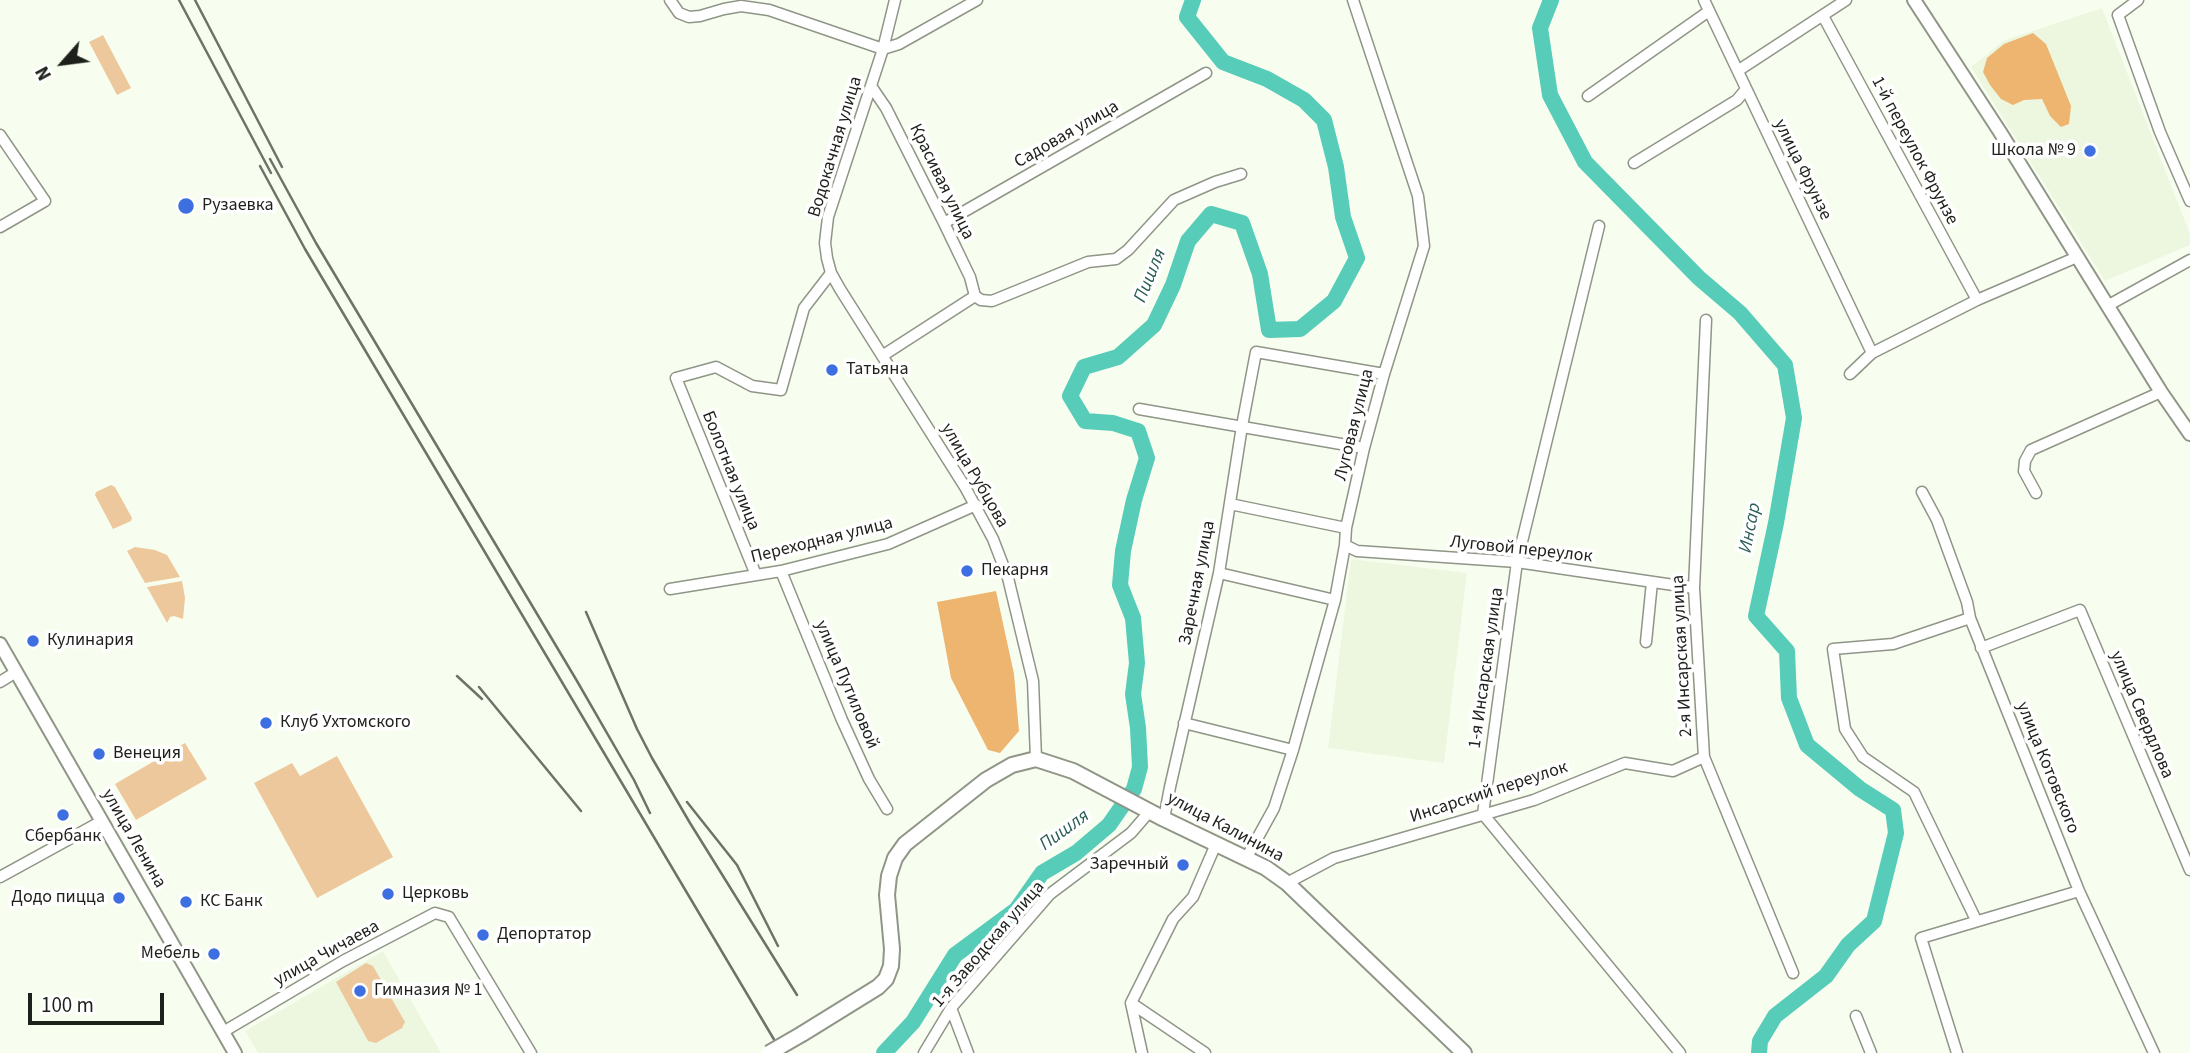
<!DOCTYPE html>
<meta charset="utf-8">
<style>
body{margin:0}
#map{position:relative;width:2190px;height:1053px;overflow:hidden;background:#f8feef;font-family:"Source Sans 3",sans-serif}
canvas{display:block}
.north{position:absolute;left:28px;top:28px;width:70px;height:70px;-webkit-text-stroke:5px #fff;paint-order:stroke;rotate:242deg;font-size:19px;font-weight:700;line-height:28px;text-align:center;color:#1e201b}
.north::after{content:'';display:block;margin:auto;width:24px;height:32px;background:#1e201b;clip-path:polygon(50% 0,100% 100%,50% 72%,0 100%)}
.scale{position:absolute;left:28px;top:993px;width:136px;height:32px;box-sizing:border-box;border:4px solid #1e201b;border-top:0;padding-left:9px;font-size:21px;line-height:24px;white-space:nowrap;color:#1e201b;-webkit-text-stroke:5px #fff;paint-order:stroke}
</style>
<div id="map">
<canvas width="2190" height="1053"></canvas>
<div class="north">N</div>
<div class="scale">100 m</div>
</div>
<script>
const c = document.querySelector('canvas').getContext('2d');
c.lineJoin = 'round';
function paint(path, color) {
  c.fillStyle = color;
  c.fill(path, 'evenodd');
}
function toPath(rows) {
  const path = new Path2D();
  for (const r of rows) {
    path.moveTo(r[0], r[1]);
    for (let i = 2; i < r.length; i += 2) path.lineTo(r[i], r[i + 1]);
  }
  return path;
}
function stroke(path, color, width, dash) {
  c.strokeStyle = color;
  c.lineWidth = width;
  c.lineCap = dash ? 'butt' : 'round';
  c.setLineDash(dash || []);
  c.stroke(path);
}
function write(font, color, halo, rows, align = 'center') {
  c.font = font + ' "Source Sans 3",sans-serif';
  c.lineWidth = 7;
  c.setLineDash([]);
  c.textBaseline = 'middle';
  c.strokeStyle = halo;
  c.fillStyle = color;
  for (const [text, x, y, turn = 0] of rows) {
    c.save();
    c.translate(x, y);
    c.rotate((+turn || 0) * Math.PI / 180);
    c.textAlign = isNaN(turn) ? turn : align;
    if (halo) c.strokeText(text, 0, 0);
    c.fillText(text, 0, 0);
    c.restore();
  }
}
paint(toPath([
 [2102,8,2190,234,2190,245,2105,281,1971,67,2005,40],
 [1351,559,1467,573,1444,763,1328,748],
 [383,951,441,1053,258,1053,245,1031]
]), '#edf7e0');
paint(toPath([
 [103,35,131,88,117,95,89,42],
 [111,485,115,487,132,518,131,521,113,529,95,495,96,492],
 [135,547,155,550,167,555,180,577,145,583,127,551],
 [182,581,185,598,183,619,174,616,170,617,167,623,147,587],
 [185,743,207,779,136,820,115,784],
 [337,756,393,857,317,898,254,783,292,763,300,776],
 [366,963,373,966,405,1022,402,1028,376,1043,368,1041,336,982]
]), '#edc89d');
paint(toPath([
 [2033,33,2046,44,2071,106,2069,124,2061,127,2050,116,2042,99,2024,100,2013,105,2001,99,1990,85,1983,72,1987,58,2004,44],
 [996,591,1014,674,1019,731,1000,753,988,750,951,678,937,602]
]), '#edb56f');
stroke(toPath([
 [1551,0,1540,28,1550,95,1585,162,1699,278,1740,313,1785,365,1794,418,1776,523,1756,616,1787,651,1789,698,1807,745,1860,789,1893,810,1896,833,1874,921,1848,945,1826,976,1775,1016,1760,1041,1759,1053],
 [884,1053,913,1022,955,955,1016,910,1042,873,1076,853,1109,825,1134,789,1140,767,1138,728,1133,694,1137,663,1133,618,1120,585,1123,551,1134,500,1147,458,1138,431,1113,423,1085,421,1070,396,1084,367,1118,357,1154,325,1173,285,1188,241,1211,214,1242,223,1260,274,1269,330,1300,329,1334,301,1357,258,1343,217,1336,167,1324,120,1304,100,1267,79,1223,62,1187,17,1193,0]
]), '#56ccb9', 16);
const minor = toPath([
 [670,0,679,13,689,17,700,16,724,9,741,6,769,10,883,49],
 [895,0,883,49,828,217,825,243,827,258,831,273,840,289,965,487,993,539,1008,578,1033,681,1036,759],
 [1704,0,1872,353],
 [2138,0,2118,15,2160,132,2190,201],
 [1823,16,1977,300],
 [883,49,899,44,977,0],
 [1739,70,1846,0],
 [871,86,886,108,944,223,970,277,975,296],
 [1588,96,1709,11],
 [0,135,45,201,0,227],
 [1634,163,1737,100,1746,89],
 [944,223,1206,73],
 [1599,226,1517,562,1483,814,1680,1053],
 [975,296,981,300,992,301,1088,262,1116,259,1128,250,1174,200,1215,182,1241,174],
 [2107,306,2190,260],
 [1706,320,1694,588,1704,757,1793,973],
 [882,356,975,296],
 [1850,374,1872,353,1977,300,2077,257],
 [1139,409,1364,448],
 [1922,492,1937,520,1967,602,1970,618,2079,891,2154,1053],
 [2036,493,2024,471,2025,461,2031,450,2161,392],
 [1230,504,1346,528],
 [1345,545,1357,551,1517,562,1694,588],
 [781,571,842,720,869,779,887,809],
 [1219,573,1335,600],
 [756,575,676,378,716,367,752,386,781,390,804,308,831,273],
 [670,589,781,571,888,544,976,505],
 [1970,618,1893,644,1833,649,1845,729,1863,757,1914,792,1976,920],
 [1646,642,1652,582],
 [1981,648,2080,610,2190,870],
 [0,682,16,672],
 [1184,723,1293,750],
 [1164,819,1170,787,1219,573,1242,426,1256,352,1384,374],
 [1247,857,1274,808,1293,750,1335,600,1345,545,1346,528,1364,448,1384,374,1424,246,1418,196,1353,0],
 [0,877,102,821],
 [1287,883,1334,858,1534,800,1625,763,1673,771,1704,757],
 [1131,1003,1142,1053],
 [951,1008,968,1053],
 [1856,1016,1871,1053],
 [223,1032,343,961,435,913,449,917,531,1053],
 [924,1053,951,1008,1050,894,1131,833,1150,811],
 [1205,1053,1131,1003,1173,919,1193,897,1216,844],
 [1957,1053,1921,938,2079,891]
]);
const tertiary = toPath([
 [1914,0,2000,132,2161,392,2190,434],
 [0,644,235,1053]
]);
const secondary = toPath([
 [802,1034,878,987,886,979,891,966,892,949,887,895,889,876,895,858,905,844,986,780,1012,765,1036,759,1073,771,1164,819,1266,868,1287,883,1464,1053]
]);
stroke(minor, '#8f9587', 13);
stroke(tertiary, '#8f9587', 16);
stroke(secondary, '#8f9587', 18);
stroke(minor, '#fff', 10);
stroke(tertiary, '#fff', 12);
stroke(secondary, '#fff', 14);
stroke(toPath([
 [179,0,271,173],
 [195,0,282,167],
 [270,159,316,243,577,681,634,780,650,813],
 [260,166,305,249,782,1053],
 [586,612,637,729,652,758,690,823,797,995],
 [457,676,482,699],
 [479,687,581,811],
 [687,802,737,865,778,946]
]), '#6e7269', 2.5);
const secondaryBridge = toPath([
 [769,1053,802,1034]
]);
stroke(secondaryBridge, '#8f9587', 18, []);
stroke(secondaryBridge, '#fff', 14);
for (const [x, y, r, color] of [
 [2090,151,7,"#3e6fe0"],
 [186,206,9,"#3e6fe0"],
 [832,370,7,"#3e6fe0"],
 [967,571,7,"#3e6fe0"],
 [33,641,7,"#3e6fe0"],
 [266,723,7,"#3e6fe0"],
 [99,754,7,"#3e6fe0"],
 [63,815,7,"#3e6fe0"],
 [1183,865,7,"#3e6fe0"],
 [388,894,7,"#3e6fe0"],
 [119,898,7,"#3e6fe0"],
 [186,902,7,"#3e6fe0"],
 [483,935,7,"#3e6fe0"],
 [214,954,7,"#3e6fe0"],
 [360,991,7,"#3e6fe0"]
]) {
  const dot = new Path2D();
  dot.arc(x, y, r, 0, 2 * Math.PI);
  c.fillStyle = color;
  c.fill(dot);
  stroke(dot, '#fff', 2.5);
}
write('18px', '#1e201b', '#fff', [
 ["Садовая улица",1067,135,-30],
 ["Водокачная улица",836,147,-73],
 ["1-й переулок Фрунзе",1914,151,62],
 ["улица Фрунзе",1802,170,64],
 ["Красивая улица",941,182,64],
 ["Луговая улица",1355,425,-76],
 ["Болотная улица",730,471,68],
 ["улица Рубцова",974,476,60],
 ["Переходная улица",822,541,-14],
 ["Луговой переулок",1521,550,6],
 ["Заречная улица",1198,583,-79],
 ["2-я Инсарская улица",1683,656,-93],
 ["1-я Инсарская улица",1487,668,-82],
 ["улица Путиловой",846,685,67],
 ["улица Свердлова",2141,715,67],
 ["улица Котовского",2047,768,68],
 ["Инсарский переулок",1489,793,-18],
 ["улица Калинина",1225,828,28],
 ["улица Ленина",133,839,60],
 ["1-я Заводская улица",989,945,-49],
 ["улица Чичаева",327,954,-29]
]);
write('18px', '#1e201b', '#fff', [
 ["Школа № 9",2076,151,"right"],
 ["Рузаевка",202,206],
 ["Татьяна",846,370],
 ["Пекарня",981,571],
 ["Кулинария",47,641],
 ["Клуб Ухтомского",280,723],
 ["Венеция",113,754],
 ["Сбербанк",63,837,"center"],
 ["Заречный",1169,865,"right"],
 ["Церковь",402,894],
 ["Додо пицца",105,898,"right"],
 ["КС Банк",200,902],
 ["Депортатор",497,935],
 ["Мебель",200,954,"right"],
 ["Гимназия № 1",374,991]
], 'left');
write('italic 19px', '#2c5e56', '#fff', [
 ["Пишля",1151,276,-68],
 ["Инсар",1751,528,-79],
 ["Пишля",1065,831,-36]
]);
</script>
